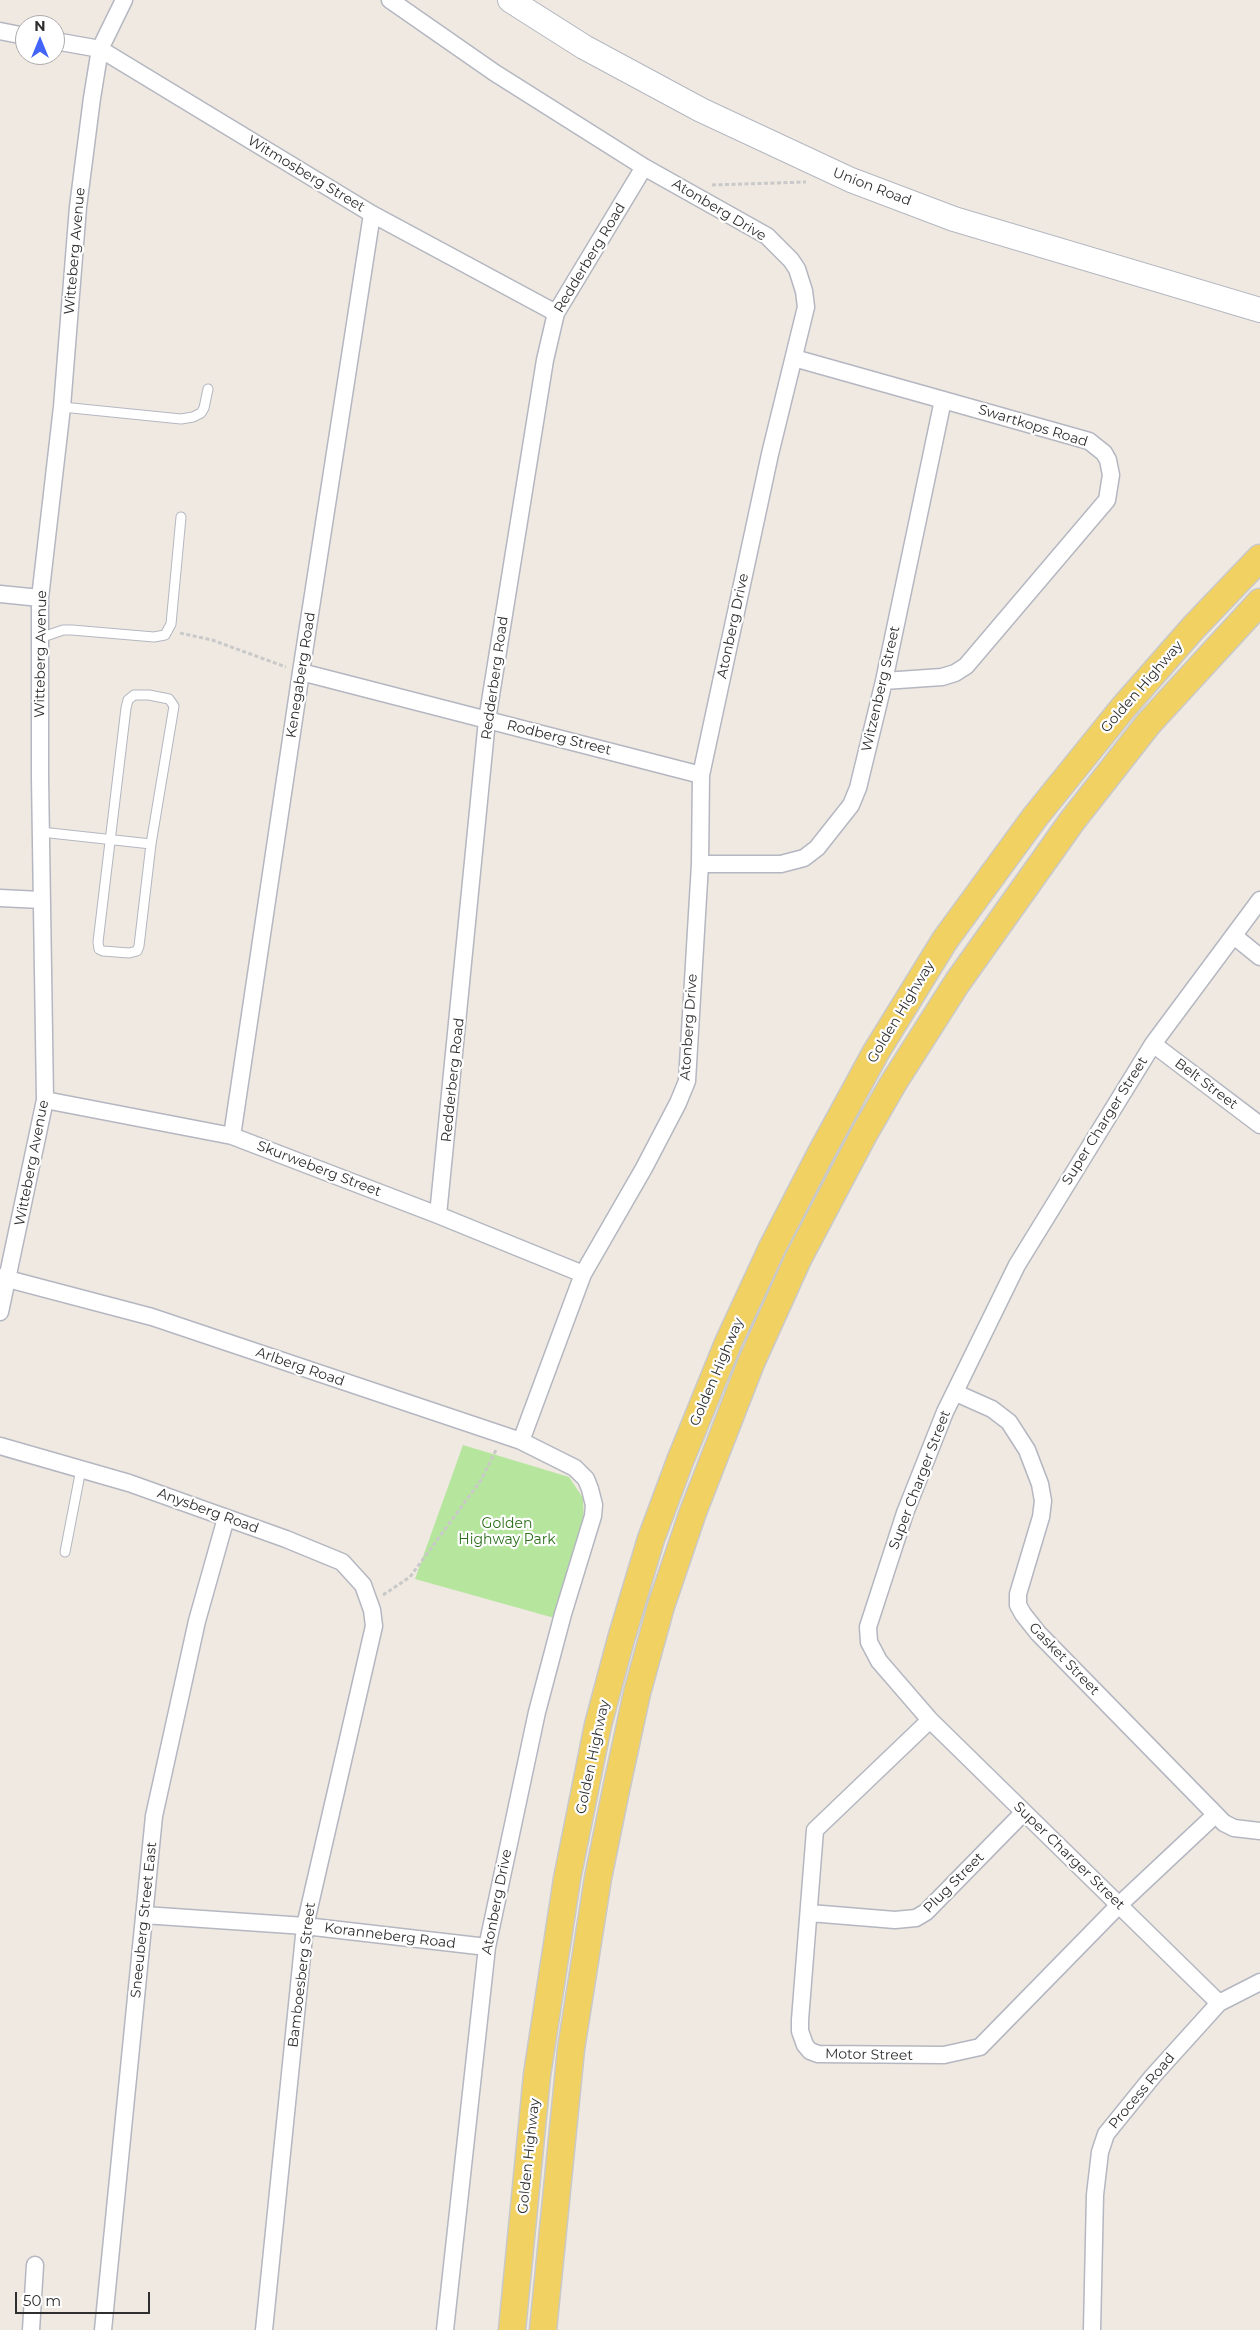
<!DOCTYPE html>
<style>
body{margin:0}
#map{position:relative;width:1260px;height:2330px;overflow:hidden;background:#efe9e1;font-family:Montserrat,sans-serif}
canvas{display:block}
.north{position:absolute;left:15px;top:15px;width:50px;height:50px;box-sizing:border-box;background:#fff;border:1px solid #ababab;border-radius:50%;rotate:0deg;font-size:14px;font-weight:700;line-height:20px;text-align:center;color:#2e2e2e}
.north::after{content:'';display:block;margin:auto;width:18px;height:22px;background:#4264fb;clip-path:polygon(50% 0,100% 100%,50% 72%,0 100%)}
.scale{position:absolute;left:15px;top:2292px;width:135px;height:22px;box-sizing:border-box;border:2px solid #2e2e2e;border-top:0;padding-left:6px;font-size:15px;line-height:18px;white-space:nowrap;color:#2e2e2e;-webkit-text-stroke:4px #fff;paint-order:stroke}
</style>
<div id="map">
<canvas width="1260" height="2330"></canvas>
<div class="north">N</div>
<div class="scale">50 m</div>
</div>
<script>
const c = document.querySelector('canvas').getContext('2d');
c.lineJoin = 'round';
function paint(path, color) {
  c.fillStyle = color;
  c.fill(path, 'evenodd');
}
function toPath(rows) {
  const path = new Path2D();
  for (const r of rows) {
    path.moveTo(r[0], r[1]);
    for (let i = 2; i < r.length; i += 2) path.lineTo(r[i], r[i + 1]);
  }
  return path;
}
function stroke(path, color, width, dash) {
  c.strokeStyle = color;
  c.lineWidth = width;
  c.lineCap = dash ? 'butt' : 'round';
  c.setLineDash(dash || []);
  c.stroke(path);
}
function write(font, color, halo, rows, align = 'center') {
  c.font = font + ' Montserrat,sans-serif';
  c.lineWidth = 4.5;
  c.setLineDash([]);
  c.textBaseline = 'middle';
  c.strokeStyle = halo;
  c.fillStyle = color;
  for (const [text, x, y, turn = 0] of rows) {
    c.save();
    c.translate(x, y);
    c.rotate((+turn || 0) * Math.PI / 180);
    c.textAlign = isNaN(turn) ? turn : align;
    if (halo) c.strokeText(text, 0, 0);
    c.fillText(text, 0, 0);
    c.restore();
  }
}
paint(toPath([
 [463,1445,569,1477,583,1498,584,1526,558,1619,415,1579]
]), '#b6e59e');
const lane = toPath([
 [62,407,181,419,193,417,201,413,204,408,208,389],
 [40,638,63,630,72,630,154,637,165,635,171,624,181,517],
 [134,695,149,695,169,699,174,706,151,844,139,946,137,951,129,953,103,951,99,949,98,942,126,708,128,700,134,695],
 [41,832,151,844],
 [65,1552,81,1469]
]);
const street = toPath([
 [390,0,495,73,644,167,767,236,791,260,797,269,804,291,806,307,770,454,701,775,700,864,687,1081,678,1103,644,1168,583,1274,521,1441],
 [0,31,25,36],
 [55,41,100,49,372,214,556,313],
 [794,358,1089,441,1104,453,1108,460,1111,475,1107,500,966,666,955,673,942,677,884,681],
 [0,594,40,598],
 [301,672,701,775],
 [700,864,781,864,804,858,817,848,851,805,858,788,884,681,943,400],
 [0,898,41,900],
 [1234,936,1260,957],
 [1153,1044,1260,1125],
 [45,1100,232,1136,438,1215,583,1274],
 [232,1136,301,672,372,214],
 [438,1215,487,720,545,360,556,313,644,167],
 [0,1277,152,1317,521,1441,575,1468,586,1479,590,1489,594,1505,593,1516,563,1614,537,1712,487,1947,445,2330],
 [0,1312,45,1100,40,777,40,598,62,407,78,207,92,98,100,49,124,0],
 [956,1393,992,1409,1009,1422,1027,1450,1040,1484,1043,1501,1041,1517,1018,1594,1018,1605,1023,1614,1038,1633,1224,1823,1234,1828,1260,1831],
 [0,1446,129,1483,286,1539,342,1562,363,1585,372,1610,374,1626,305,1926,264,2330],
 [930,1720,815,1830,800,2020,800,2031,805,2045,810,2051,818,2054,944,2055,980,2047,1119,1905,1215,1815],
 [810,1913,895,1920,916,1918,926,1912,1024,1812],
 [144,1915,305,1926,487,1947],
 [1219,2003,930,1720,879,1661,869,1642,868,1627,905,1513,945,1412,1017,1265,1153,1044,1260,900],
 [31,2330,35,2265],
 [103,2330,154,1816,197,1621,226,1518],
 [1092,2330,1095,2195,1100,2152,1106,2134,1153,2076,1219,2003,1260,1982]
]);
const secondary = toPath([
 [510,0,584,47,701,110,851,180,954,219,1260,310]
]);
const primary = toPath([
 [512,2330,537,2075,567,1879,598,1725,621,1639,651,1539,680,1461,728,1343,772,1248,821,1153,876,1052,945,940,1035,817,1123,708,1194,627,1260,558],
 [543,2330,571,2049,598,1878,617,1785,637,1693,661,1606,693,1512,751,1363,798,1259,864,1134,894,1082,957,983,1072,821,1148,724,1260,602]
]);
stroke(lane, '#b4b7c1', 11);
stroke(street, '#b4b7c1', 19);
stroke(secondary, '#b4b7c1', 26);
stroke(primary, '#c9c9c9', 29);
stroke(toPath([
 [712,185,806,182],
 [180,633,212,640,286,667],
 [383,1595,410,1577,481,1480,496,1450]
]), '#c9c9c9', 3, [4, 2.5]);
stroke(lane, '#fff', 9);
stroke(street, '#fff', 16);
stroke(secondary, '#fff', 24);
stroke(primary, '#f2d163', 26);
write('14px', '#2e2e2e', '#fff', [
 ["Witmosberg Street",306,174,31],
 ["Union Road",872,187,21],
 ["Atonberg Drive",719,210,31],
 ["Witteberg Avenue",75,251,-85],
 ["Redderberg Road",590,258,-59],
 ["Swartkops Road",1033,426,17],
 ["Atonberg Drive",733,626,-78],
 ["Witteberg Avenue",41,654,-89],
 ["Kenegaberg Road",301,675,-81],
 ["Redderberg Road",495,678,-82],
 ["Golden Highway",1142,687,-49],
 ["Witzenberg Street",881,689,-77],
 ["Rodberg Street",559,738,14],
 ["Golden Highway",901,1012,-59],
 ["Atonberg Drive",689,1027,-86],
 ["Redderberg Road",453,1080,-84],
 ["Belt Street",1206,1084,37],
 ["Super Charger Street",1105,1121,-58],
 ["Witteberg Avenue",32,1163,-79],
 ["Skurweberg Street",319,1169,21],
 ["Arlberg Road",300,1367,19],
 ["Golden Highway",717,1372,-67],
 ["Super Charger Street",920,1480,-69],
 ["Anysberg Road",208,1511,20],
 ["Gasket Street",1064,1659,46],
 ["Golden Highway",593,1757,-78],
 ["Super Charger Street",1069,1856,44],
 ["Plug Street",954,1883,-45],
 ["Atonberg Drive",497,1902,-79],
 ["Sneeuberg Street East",144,1920,-84],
 ["Koranneberg Road",390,1936,7],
 ["Bamboesberg Street",302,1975,-83],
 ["Motor Street",869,2055,1],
 ["Process Road",1142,2091,-50],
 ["Golden Highway",529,2156,-84]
]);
write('14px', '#2c6e1b', '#fff', [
 ["Golden",507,1524],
 ["Highway Park",507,1540]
]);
</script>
